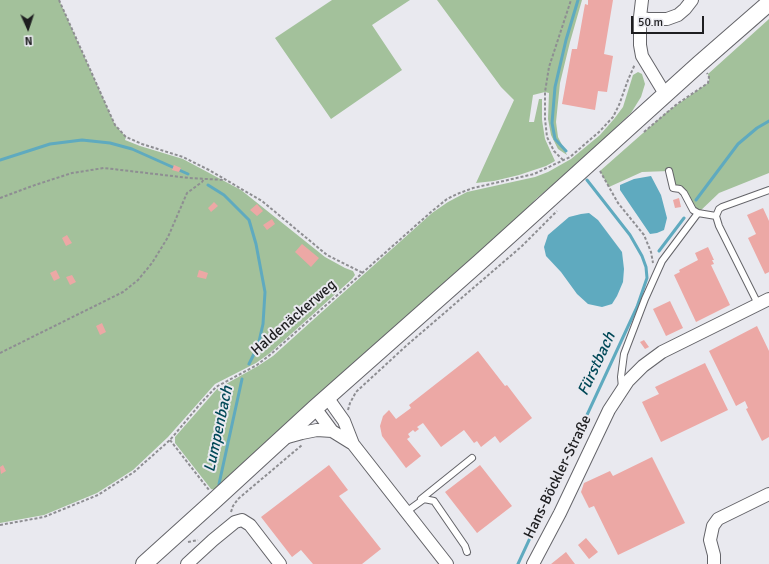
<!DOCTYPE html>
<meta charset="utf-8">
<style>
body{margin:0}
#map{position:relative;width:769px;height:564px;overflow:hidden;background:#e9e9ef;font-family:Signika,sans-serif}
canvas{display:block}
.north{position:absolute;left:8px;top:8px;width:40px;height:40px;-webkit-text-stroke:3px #e9e9ef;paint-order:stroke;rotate:177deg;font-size:11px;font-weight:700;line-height:16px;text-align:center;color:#1e1e20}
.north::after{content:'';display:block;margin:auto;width:14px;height:18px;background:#1e1e20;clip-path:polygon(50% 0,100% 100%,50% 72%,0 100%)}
.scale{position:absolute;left:631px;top:16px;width:73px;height:18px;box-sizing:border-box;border:2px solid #1e1e20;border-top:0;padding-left:5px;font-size:12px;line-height:14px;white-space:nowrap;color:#1e1e20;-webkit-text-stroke:3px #e9e9ef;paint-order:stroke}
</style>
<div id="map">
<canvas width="769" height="564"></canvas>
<div class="north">N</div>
<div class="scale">50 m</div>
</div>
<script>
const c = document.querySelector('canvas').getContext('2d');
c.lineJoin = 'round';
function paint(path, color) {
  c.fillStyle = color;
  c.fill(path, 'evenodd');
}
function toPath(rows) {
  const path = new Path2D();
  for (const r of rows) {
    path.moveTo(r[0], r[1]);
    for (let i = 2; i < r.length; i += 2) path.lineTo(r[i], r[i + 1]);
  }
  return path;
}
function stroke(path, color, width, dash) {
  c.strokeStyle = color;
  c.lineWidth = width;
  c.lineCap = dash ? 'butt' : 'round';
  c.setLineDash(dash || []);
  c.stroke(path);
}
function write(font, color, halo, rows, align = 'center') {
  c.font = font + ' Signika,sans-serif';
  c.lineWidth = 4;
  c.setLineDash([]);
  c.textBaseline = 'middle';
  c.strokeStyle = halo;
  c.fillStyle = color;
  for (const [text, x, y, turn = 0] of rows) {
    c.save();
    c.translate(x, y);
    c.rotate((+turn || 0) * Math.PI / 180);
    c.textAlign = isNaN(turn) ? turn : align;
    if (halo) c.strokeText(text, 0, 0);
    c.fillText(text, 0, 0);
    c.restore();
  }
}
paint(toPath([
 [0,0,59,0,115,125,126,137,125,140,140,146,183,159,241,190,325,257,345,268,353,271,355,275,352,279,270,353,256,363,215,384,168,437,133,470,97,493,44,515,0,523],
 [332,0,410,0,372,25,402,70,331,119,275,38],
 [437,0,582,0,570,42,560,83,556,122,558,137,567,155,558,149,551,135,548,119,549,93,545,92,533,95,529,122,534,122,539,99,542,99,542,120,545,139,555,161,546,166,519,175,494,181,476,183,514,100,501,87],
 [769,19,769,173,719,193,698,213,684,193,673,188,669,171,642,172,609,187,600,171,668,111,708,83,709,80,708,74],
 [638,72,642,74,645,84,641,97,631,113,570,171,537,198,521,215,215,490,211,489,175,443,175,437,217,389,258,366,273,356,432,213,448,202,467,192,535,177,548,172,571,159,600,135,614,119,623,107,633,75]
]), '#a3c19b');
paint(toPath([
 [651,176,661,195,667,218,664,230,657,233,650,234,620,190,620,185,634,179],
 [589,213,598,220,622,252,624,269,623,282,617,296,612,304,602,307,588,304,577,294,561,272,546,256,544,247,548,235,569,217,581,214]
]), '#5faabf');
stroke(toPath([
 [566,151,555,139,552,123,555,87,566,40,578,0],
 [0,160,50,144,82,140,110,143,132,149,188,174],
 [208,185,224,195,249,220,256,244,265,292,263,324,258,346,249,364],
 [696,200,738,144,757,128,769,121],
 [659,251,684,218],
 [219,484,242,379],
 [518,564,637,307,647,278,646,267,642,256,630,235,587,180]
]), '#5faabf', 3);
paint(toPath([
 [588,0,613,0,604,54,613,56,607,92,598,91,595,110,562,104,572,49,577,49,585,4,588,5],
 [174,165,181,168,179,172,172,170],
 [679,198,681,207,675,208,673,200],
 [214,202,218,206,211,212,208,208],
 [257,204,263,211,257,216,250,210],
 [763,208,769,221,769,272,765,274,748,238,756,234,747,215],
 [272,219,275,224,267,230,263,225],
 [67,235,72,243,66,246,62,238],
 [302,244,319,258,311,267,295,252],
 [708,247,714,260,712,260,714,264,711,265,730,305,696,322,674,275,680,272,679,270,698,260,695,253],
 [56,270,60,278,54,281,50,273],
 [199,270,208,273,206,279,197,277],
 [72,275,76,282,70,285,66,277],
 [670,301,683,328,666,336,653,309],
 [102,323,106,332,100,335,96,326],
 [757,326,769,351,769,437,762,441,746,409,748,408,745,401,736,406,709,351],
 [644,340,649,347,645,349,640,342],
 [478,351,505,386,507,385,532,418,500,443,495,436,481,447,477,441,474,443,464,430,441,447,423,423,417,427,419,429,415,432,413,430,408,434,410,437,407,439,421,456,406,468,382,436,380,426,383,416,389,410,396,419,411,408,409,405],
 [705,363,728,410,661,442,642,402,659,394,655,387],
 [652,457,685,523,618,555,594,506,589,508,581,492,584,483,610,471,613,476],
 [3,465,6,471,1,474,0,467],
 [329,465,348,490,339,496,381,549,362,564,313,564,301,550,292,557,261,517],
 [480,465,512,506,477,533,445,492],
 [586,538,598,552,589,559,578,545],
 [566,552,575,564,551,564]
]), '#eca8a5');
const lane = toPath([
 [669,171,673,188,680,189,684,193,693,210,698,213,716,216],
 [758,304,719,226,716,216,719,209,722,207,769,190],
 [622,388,621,377,624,354,645,299,662,261,698,213],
 [421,499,472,458],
 [406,512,424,499,434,501,465,546,467,552]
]);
const street = toPath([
 [642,0,640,17,640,45,642,56,665,94],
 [640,17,648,19,667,19,678,15,685,9,692,0],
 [327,397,344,421,353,444,447,564],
 [315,408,332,431,353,444],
 [284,438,302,433,317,430,332,431],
 [187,564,213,540,235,522,242,520,250,525,280,564],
 [533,564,560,513,609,410,628,381,643,366,662,352,769,299],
 [714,564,714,555,710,540,713,526,718,519,769,494]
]);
const secondary = toPath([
 [144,564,216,499,315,408,480,262,699,64,769,3]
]);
stroke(lane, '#646469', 8);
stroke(street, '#646469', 14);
stroke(secondary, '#646469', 18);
stroke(toPath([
 [59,0,115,125,126,137,142,144,183,157,209,170,262,201,327,255,363,273],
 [644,132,677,104,708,83,709,77,707,73],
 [563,160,554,151,547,137,545,119,545,92,549,67,571,0],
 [600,171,618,203,644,235,651,252,653,263],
 [0,198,35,185,72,173,104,168,189,178,225,180],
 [0,353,123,292,138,280,152,263,168,237,187,193,202,182,204,179],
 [348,410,350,403,356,392,406,346,522,246,557,211],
 [170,440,209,490],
 [231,512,233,506,238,499,302,445],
 [0,525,44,517,98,495,134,472,170,440,201,403,216,387,257,365,271,354,431,212,447,199,457,194,473,188,534,174,570,157,599,132,613,117,619,105,628,80,635,64],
 [188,542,198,540]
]), '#8e8e92', 2, [3, 2]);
stroke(lane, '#fff', 6);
stroke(street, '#fff', 12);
stroke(secondary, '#fff', 16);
write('15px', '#1e1e20', '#e9e9ef', [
 ["Haldenäckerweg",294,318,-41],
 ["Hans-Böckler-Straße",558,477,-64]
]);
write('italic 16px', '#004857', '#e9e9ef', [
 ["Fürstbach",597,364,-65],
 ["Lumpenbach",219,429,-78]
]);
</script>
